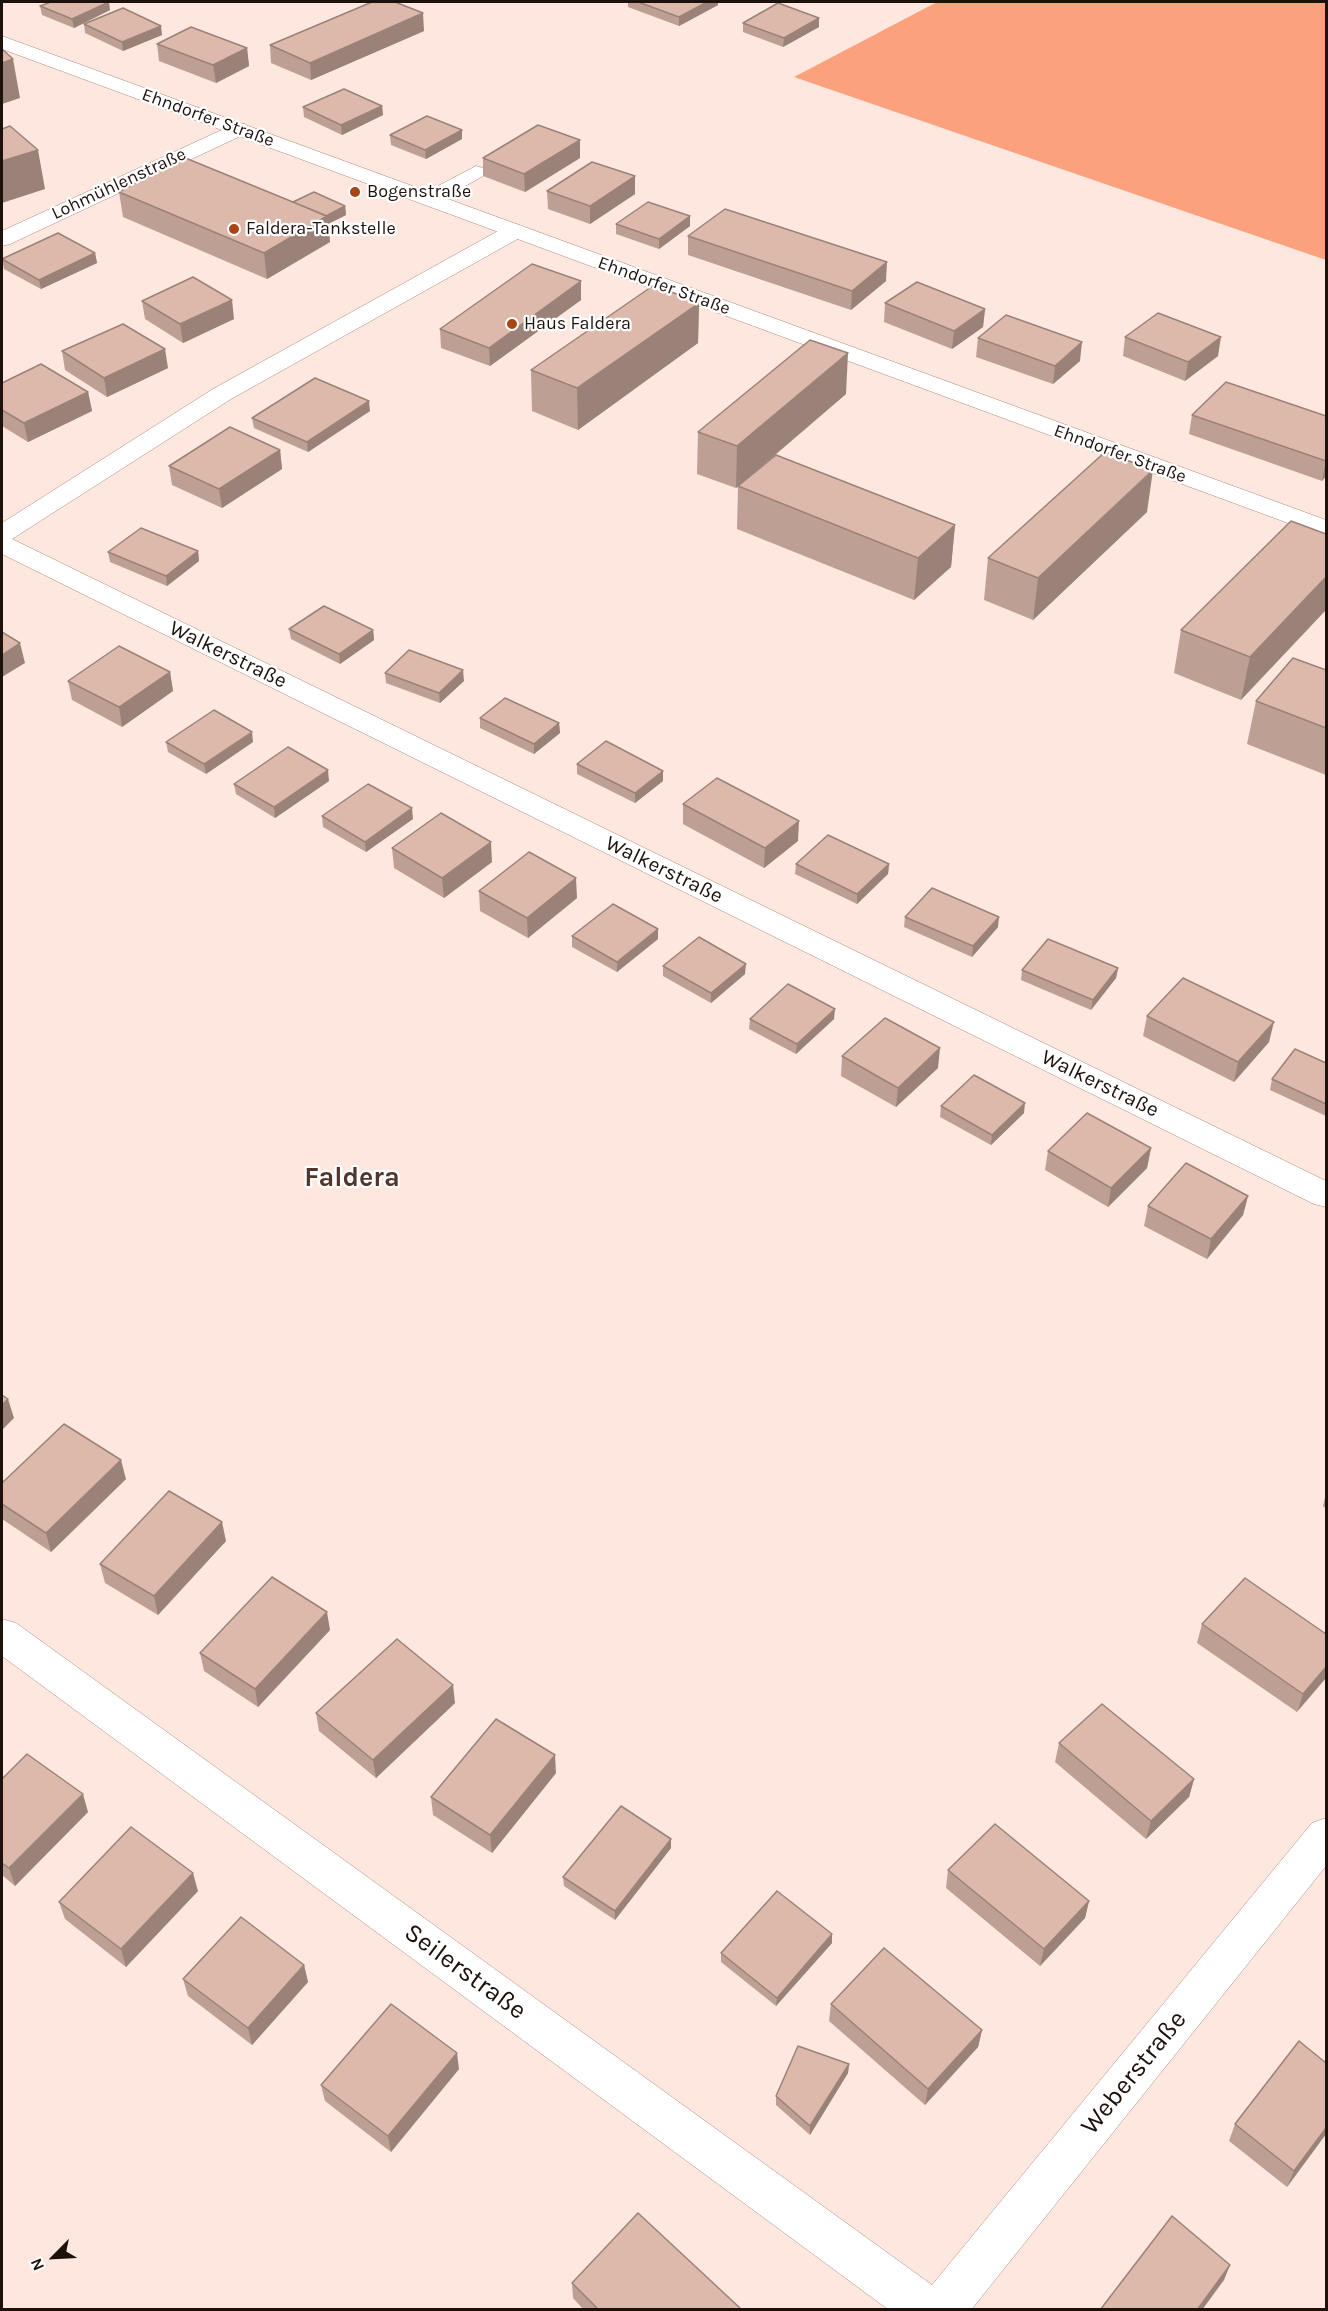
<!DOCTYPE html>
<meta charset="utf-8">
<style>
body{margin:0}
#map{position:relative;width:1328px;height:2311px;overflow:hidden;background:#fee7df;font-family:Karla,sans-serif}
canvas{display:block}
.frame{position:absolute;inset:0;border:3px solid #1d110c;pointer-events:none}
.north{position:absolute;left:24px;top:2227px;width:60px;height:60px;-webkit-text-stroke:4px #fff;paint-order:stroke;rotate:246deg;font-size:16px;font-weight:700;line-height:24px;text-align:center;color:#1d110c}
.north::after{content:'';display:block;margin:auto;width:21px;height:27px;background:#1d110c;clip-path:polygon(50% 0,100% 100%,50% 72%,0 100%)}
</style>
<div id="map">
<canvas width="1328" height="2311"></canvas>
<div class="frame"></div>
<div class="north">N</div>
</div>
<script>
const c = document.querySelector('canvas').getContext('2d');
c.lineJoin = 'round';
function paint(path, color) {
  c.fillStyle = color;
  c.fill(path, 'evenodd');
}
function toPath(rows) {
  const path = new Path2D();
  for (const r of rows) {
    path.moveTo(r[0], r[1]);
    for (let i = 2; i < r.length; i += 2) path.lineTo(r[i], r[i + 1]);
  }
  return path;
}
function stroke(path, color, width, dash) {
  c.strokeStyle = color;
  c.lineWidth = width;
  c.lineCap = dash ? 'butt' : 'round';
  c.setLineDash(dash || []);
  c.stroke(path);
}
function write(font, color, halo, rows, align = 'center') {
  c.font = font + ' Karla,sans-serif';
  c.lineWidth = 4.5;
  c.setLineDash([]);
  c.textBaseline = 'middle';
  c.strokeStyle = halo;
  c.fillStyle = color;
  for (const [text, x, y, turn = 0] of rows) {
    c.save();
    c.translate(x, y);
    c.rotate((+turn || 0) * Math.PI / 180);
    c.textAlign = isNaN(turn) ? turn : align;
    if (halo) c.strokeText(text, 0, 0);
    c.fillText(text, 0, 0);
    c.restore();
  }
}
paint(toPath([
 [937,2,1326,2,1326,260,794,77]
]), '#fca17d');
const service = toPath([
 [476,166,483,168,486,172,483,176,435,203,428,205,421,203,417,199,421,195,476,166]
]);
const minor = toPath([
 [237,123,245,124,248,129,245,134,10,244,2,246,2,231,237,123],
 [515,224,523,226,526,231,523,236,231,399,12,539,1326,1181,1326,1207,1314,1204,2,554,2,523,213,389,507,226,515,224],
 [2,1619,16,1623,932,2285,1312,1823,1326,1818,1326,1866,971,2310,889,2310,2,1656,2,1619]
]);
const tertiary = toPath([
 [2,36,1326,520,1326,537,2,49,2,36]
]);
stroke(service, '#ab897d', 1);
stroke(minor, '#ab897d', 1);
stroke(tertiary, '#ab897d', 1);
paint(service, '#fff');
paint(minor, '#fff');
paint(tertiary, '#fff');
paint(toPath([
 [367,2,395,2,424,31,311,80,271,63,270,45,370,3],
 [628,2,718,2,718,5,679,26,628,7],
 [40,6,110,10,74,28,42,15],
 [819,18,819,27,783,47,743,32,743,23],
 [84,24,162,35,123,51,85,33],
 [157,44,247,48,249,66,216,83,159,61],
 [382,106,383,115,342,135,304,117,303,107],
 [462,130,462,139,426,159,391,145,390,135],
 [483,158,580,158,525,192,483,176],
 [635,176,635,194,590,224,548,209,547,191],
 [119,192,345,206,346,215,328,224,330,242,267,279,123,217],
 [690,216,690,226,659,249,616,234,616,224],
 [688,236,886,281,851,310,688,255],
 [95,253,97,263,41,289,4,269,2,259],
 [581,281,581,300,490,366,441,348,440,329],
 [142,301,234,319,183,343,145,319],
 [699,303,698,343,578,430,532,411,531,370],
 [885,303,985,309,983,327,952,349,884,322],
 [1125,337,1218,356,1185,381,1123,356],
 [978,338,1080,361,1053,384,976,357],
 [62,351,168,368,107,397,65,370],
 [2,383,88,392,92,411,28,442,2,426],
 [846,394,745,481,955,525,951,567,914,600,737,529,738,487,736,488,697,474,698,432],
 [370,411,308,452,254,428,252,418],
 [1192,415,1326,416,1326,476,1322,481,1189,434],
 [280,450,282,469,222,508,172,485,169,466],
 [1147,512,1033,620,984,600,988,558],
 [1326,534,1241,700,1174,673,1181,630],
 [198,551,199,561,167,586,110,562,108,552],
 [289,629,373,630,374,640,340,664,291,639],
 [1326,670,1326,775,1247,744,1256,701],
 [170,672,173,691,122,727,72,700,68,681],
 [385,673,464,681,440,703,386,683],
 [480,718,559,723,560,733,534,754,480,728],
 [166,742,253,742,206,774,168,752],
 [577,764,663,781,635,803,577,774],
 [329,781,275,818,236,794,234,784],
 [683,804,798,841,764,868,683,824],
 [322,816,413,819,366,852,323,827],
 [392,848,492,862,444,898,394,868],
 [796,864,889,864,888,874,857,904,795,874],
 [479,891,577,898,528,938,480,911],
 [905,917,998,927,972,957,904,927],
 [572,936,658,939,617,972,572,947],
 [663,966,745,974,711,1003,663,976],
 [1118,968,1116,978,1091,1010,1021,980,1022,970],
 [1147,1016,1269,1042,1234,1082,1143,1036],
 [750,1019,834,1019,796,1054,749,1029],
 [842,1056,938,1068,896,1107,841,1076],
 [1326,1063,1326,1116,1270,1090,1272,1079],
 [941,1106,1024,1113,991,1145,940,1117],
 [1151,1148,1147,1168,1108,1207,1045,1170,1048,1151],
 [1248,1196,1243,1215,1207,1259,1144,1226,1148,1206],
 [126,1479,51,1552,2,1519,2,1483],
 [1326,1493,1326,1509,1323,1506],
 [226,1541,158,1615,105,1583,100,1564],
 [1202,1624,1326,1634,1297,1712,1197,1643],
 [330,1630,258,1707,204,1671,200,1653],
 [455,1703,376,1778,319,1731,316,1713],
 [1059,1743,1194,1779,1189,1797,1146,1839,1055,1762],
 [556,1773,492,1853,433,1815,431,1797],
 [2,1779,88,1812,15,1886,2,1875],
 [671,1848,615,1920,564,1886,563,1877],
 [948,1870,1089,1901,1085,1918,1040,1966,946,1888],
 [198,1891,126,1967,65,1919,59,1902],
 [832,1943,776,2006,721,1962,721,1953],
 [304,1965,308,1982,252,2045,188,1996,183,1979],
 [831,2004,982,2030,978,2047,925,2105,829,2021],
 [849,2064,848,2073,810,2135,776,2105,776,2096],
 [459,2069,391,2152,325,2101,321,2085],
 [1235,2124,1326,2134,1287,2187,1229,2141],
 [572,2283,740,2310,584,2310,573,2298]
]), '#be9f93');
paint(toPath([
 [109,2,110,10,74,28,72,19],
 [707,2,718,2,718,5,679,26,679,17],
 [423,13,424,31,311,80,310,63],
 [819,18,819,27,783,47,784,38],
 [161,26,162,35,123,51,122,42],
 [247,48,249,66,216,83,213,65],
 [13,59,20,98,2,104,2,63],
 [382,106,383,115,342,135,341,125],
 [462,130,462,139,426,159,425,150],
 [580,140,580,158,525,192,524,174],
 [38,150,45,189,2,203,2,161],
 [635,176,635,194,590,224,590,206],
 [345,206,346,215,328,224,330,242,267,279,264,253,309,225],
 [690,216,690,226,659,249,659,239],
 [95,253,97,263,41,289,39,280],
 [887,262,886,281,851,310,852,291],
 [581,281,581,300,490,366,489,348],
 [232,300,234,319,183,343,180,324],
 [699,303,698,343,578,430,577,388],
 [985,309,983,327,952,349,954,331],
 [1221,337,1218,356,1185,381,1188,362],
 [1082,342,1080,361,1053,384,1055,366],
 [165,349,168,368,107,397,104,378],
 [848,353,846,394,736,488,737,446],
 [88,392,92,411,28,442,24,423],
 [369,401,370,411,308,452,307,442],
 [280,450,282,469,222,508,219,489],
 [1326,461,1326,476,1322,481],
 [1153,470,1147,512,1033,620,1038,578],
 [955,525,951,567,914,600,918,558],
 [198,551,199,561,167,586,166,576],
 [1326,577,1326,610,1241,700,1250,657],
 [373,630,374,640,340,664,339,654],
 [20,643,25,663,2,677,2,655],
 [463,670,464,681,440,703,439,693],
 [170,672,173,691,122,727,119,707],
 [559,723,560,733,534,754,534,744],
 [252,732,253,742,206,774,204,764],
 [328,770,329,781,275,818,274,807],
 [663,771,663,781,635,803,635,793],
 [412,808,413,819,366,852,365,842],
 [799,821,798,841,764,868,765,848],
 [491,842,492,862,444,898,442,878],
 [889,864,888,874,857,904,857,894],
 [576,878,577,898,528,938,527,918],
 [999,917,998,927,972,957,973,946],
 [658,929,658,939,617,972,617,962],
 [746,964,745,974,711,1003,711,993],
 [1118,968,1116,978,1091,1010,1093,1000],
 [835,1009,834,1019,796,1054,797,1044],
 [1274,1022,1269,1042,1234,1082,1238,1062],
 [940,1048,938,1068,896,1107,898,1088],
 [1025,1103,1024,1113,991,1145,992,1135],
 [1151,1148,1147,1168,1108,1207,1111,1188],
 [1248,1196,1243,1215,1207,1259,1211,1239],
 [8,1399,14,1418,2,1430,2,1405],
 [121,1460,126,1479,51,1552,46,1533],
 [222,1522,226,1541,158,1615,154,1596],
 [327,1612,330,1630,258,1707,255,1689],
 [1326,1667,1326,1678,1297,1712,1303,1694],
 [453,1685,455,1703,376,1778,373,1760],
 [555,1755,556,1773,492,1853,490,1835],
 [1194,1779,1189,1797,1146,1839,1151,1821],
 [83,1794,88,1812,15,1886,9,1868],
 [671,1839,671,1848,615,1920,615,1911],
 [193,1873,198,1891,126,1967,121,1949],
 [1089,1901,1085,1918,1040,1966,1044,1949],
 [832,1934,832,1943,776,2006,777,1998],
 [304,1965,308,1982,252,2045,248,2028],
 [982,2030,978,2047,925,2105,928,2089],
 [457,2053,459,2069,391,2152,388,2136],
 [849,2064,848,2073,810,2135,810,2126],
 [1326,2128,1326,2134,1287,2187,1294,2171],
 [1230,2265,1224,2280,1202,2310,1197,2310]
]), '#9b8278');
const building = toPath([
 [51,2,109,2,72,19,40,6,51,2],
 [372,2,395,2,423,13,310,63,270,45,372,2],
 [638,2,707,2,679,17,638,2],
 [778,3,819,18,784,38,743,23,778,3],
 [123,8,161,26,122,42,84,24,123,8],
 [191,27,247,48,213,65,157,44,191,27],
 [2,49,13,59,2,63,2,49],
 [344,89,382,106,341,125,303,107,344,89],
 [427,116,462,130,425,150,390,135,427,116],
 [538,125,580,140,524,174,483,158,538,125],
 [10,126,38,150,2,161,2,129,10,126],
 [183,157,327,216,264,253,119,192,183,157],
 [592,162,635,176,590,206,547,191,592,162],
 [314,192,345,206,326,216,293,202,314,192],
 [648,202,690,216,659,239,616,224,648,202],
 [725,209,887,262,852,291,688,236,725,209],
 [58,233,95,253,39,280,2,259,58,233],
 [532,264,581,281,489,348,440,329,532,264],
 [193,277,232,300,180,324,142,301,193,277],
 [917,282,985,309,954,331,885,303,917,282],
 [654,285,699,303,577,388,531,370,654,285],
 [1158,313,1221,337,1188,362,1125,337,1158,313],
 [1006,315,1082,342,1055,366,978,338,1006,315],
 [123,324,165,349,104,378,62,351,123,324],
 [810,340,848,353,737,446,698,432,810,340],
 [41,364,88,392,24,423,2,410,2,383,41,364],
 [315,378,369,401,307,442,252,418,315,378],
 [1226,382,1326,416,1326,461,1192,415,1226,382],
 [230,427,280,450,219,489,169,466,230,427],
 [1105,452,1153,470,1038,578,988,558,1105,452],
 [776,455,955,525,918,558,738,486,776,455],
 [1291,521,1326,534,1326,577,1250,657,1181,630,1291,521],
 [141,528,198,551,166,576,108,552,141,528],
 [324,606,373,630,339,654,289,629,324,606],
 [2,632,20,643,2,655,2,632],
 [119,646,170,672,119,707,68,681,119,646],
 [409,650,463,670,439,693,385,673,409,650],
 [1293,658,1326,670,1326,728,1256,701,1293,658],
 [505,698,559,723,534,744,480,718,505,698],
 [214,710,252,732,204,764,166,742,214,710],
 [606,741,663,771,635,793,577,764,606,741],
 [288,747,328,770,274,807,234,784,288,747],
 [717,778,799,821,765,848,683,804,717,778],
 [368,784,412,808,365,842,322,816,368,784],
 [441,813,491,842,442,878,392,848,441,813],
 [828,835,889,864,857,894,796,864,828,835],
 [529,852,576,878,527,918,479,891,529,852],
 [932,888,999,917,973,946,905,917,932,888],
 [613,904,658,929,617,962,572,936,613,904],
 [699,937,746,964,711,993,663,966,699,937],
 [1048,939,1118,968,1093,1000,1022,970,1048,939],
 [1183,978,1274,1022,1238,1062,1147,1016,1183,978],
 [788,984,835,1009,797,1044,750,1019,788,984],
 [885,1018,940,1048,898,1088,842,1056,885,1018],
 [1295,1049,1326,1063,1326,1104,1272,1079,1295,1049],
 [974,1075,1025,1103,992,1135,941,1106,974,1075],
 [1087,1113,1151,1148,1111,1188,1048,1151,1087,1113],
 [1186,1163,1248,1196,1211,1239,1148,1206,1186,1163],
 [2,1395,8,1399,2,1405,2,1395],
 [64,1424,121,1460,46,1533,2,1504,2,1483,64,1424],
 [169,1491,222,1522,154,1596,100,1564,169,1491],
 [272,1577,327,1612,255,1689,200,1653,272,1577],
 [1245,1578,1326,1634,1326,1667,1303,1694,1202,1624,1245,1578],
 [397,1639,453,1685,373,1760,316,1713,397,1639],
 [1102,1704,1194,1779,1151,1821,1059,1743,1102,1704],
 [496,1719,555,1755,490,1835,431,1797,496,1719],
 [27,1754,83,1794,9,1868,2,1863,2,1779,27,1754],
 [621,1806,671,1839,615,1911,563,1877,621,1806],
 [995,1824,1089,1901,1044,1949,948,1870,995,1824],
 [131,1827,193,1873,121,1949,59,1902,131,1827],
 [777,1891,832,1934,777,1998,721,1953,777,1891],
 [241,1917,304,1965,248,2028,183,1979,241,1917],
 [884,1948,982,2030,928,2089,831,2004,884,1948],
 [391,2004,457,2053,388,2136,321,2085,391,2004],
 [1299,2041,1326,2063,1326,2128,1294,2171,1235,2124,1299,2041],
 [798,2046,849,2064,810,2126,776,2096,798,2046],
 [638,2213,740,2308,738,2310,599,2310,572,2283,638,2213],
 [1172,2216,1230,2265,1197,2310,1100,2310,1172,2216]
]);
paint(building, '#ddb9ab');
stroke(building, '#9b8278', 1.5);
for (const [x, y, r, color] of [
 [355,192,6,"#a94415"],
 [234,229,6,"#a94415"],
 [512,324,6,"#a94415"]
]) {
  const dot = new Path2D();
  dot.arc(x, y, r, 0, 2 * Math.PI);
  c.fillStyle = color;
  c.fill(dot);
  stroke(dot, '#fff', 2);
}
write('18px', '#1d110c', '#fff', [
 ["Ehndorfer Straße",208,118,20],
 ["Lohmühlenstraße",119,184,-25],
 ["Ehndorfer Straße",664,286,20],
 ["Ehndorfer Straße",1120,454,20]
]);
write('18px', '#1d110c', '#fff', [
 ["Bogenstraße",367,192],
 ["Faldera-Tankstelle",246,229],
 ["Haus Faldera",524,324]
], 'left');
write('21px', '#1d110c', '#fff', [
 ["Walkerstraße",228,655,26],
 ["Walkerstraße",664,870,26],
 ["Walkerstraße",1100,1084,26]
]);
write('26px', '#1d110c', '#fff', [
 ["Seilerstraße",465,1972,36],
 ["Weberstraße",1134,2073,-51]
]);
write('bold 27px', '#53362b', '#fff', [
 ["Faldera",352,1178]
]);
</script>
